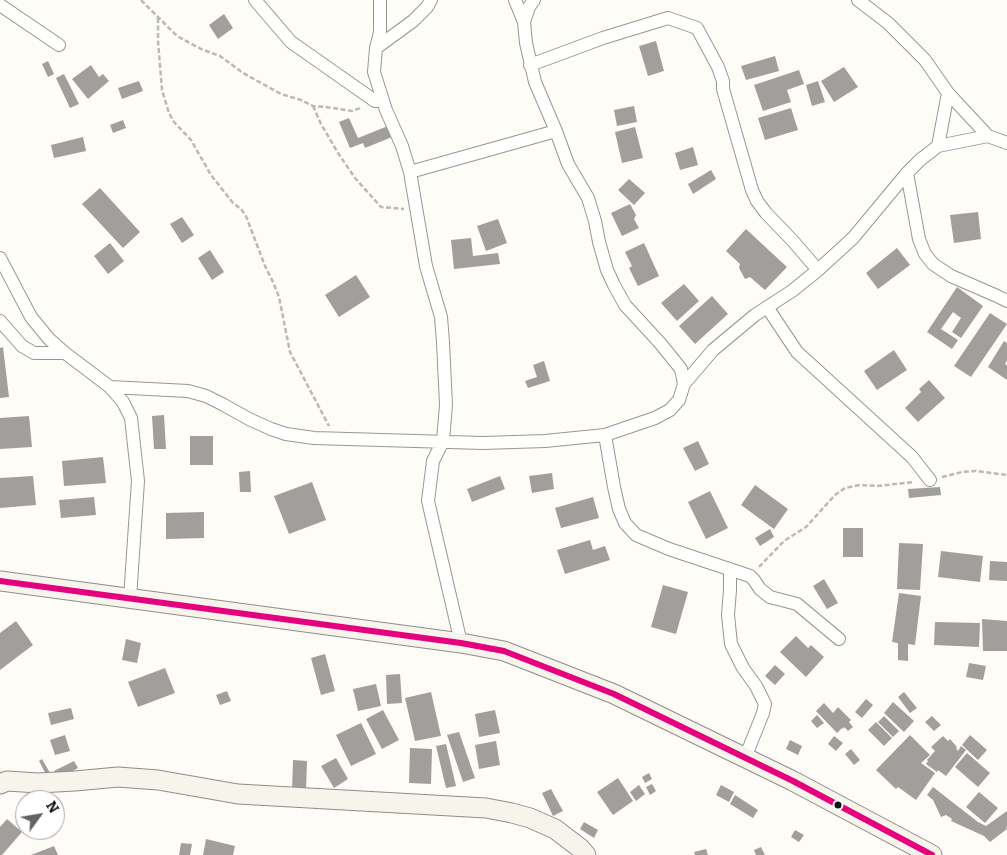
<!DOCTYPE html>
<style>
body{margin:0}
#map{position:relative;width:1007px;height:855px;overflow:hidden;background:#fdfcf7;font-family:Bitter,serif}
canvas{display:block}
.north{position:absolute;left:15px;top:790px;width:50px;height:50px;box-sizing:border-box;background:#fff;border:1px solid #a0a0a0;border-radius:50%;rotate:58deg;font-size:14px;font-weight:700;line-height:20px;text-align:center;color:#111}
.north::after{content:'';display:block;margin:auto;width:18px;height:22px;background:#646362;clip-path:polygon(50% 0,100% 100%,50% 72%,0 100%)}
</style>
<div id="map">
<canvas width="1007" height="855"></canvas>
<div class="north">N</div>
</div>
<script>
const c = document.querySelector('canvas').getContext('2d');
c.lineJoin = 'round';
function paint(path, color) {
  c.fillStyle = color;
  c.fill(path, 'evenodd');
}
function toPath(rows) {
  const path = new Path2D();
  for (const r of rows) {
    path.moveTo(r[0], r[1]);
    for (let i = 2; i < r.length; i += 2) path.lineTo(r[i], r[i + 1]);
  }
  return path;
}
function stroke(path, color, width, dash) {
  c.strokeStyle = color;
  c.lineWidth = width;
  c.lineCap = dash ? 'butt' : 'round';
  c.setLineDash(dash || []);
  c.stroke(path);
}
paint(toPath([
 [224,14,233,28,218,39,209,25],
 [656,41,664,71,648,76,639,46],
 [775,56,779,71,746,80,741,66],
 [48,61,54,74,48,77,42,64],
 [91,65,99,77,103,74,109,81,88,99,72,79],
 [844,67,858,87,834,102,821,81],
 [799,70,804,84,787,90,791,102,763,111,754,85],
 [64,74,79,104,70,108,56,78],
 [139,81,143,91,122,99,118,88],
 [818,81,825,102,812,106,806,85],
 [634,106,637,122,617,126,614,110],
 [791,108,798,130,765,140,758,118],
 [349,118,358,138,388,126,392,137,365,148,363,143,350,148,339,122],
 [123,120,126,128,113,133,110,125],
 [635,127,643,158,622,163,615,132],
 [83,137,86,151,54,158,51,145],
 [693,147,698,165,680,170,675,153],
 [711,170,716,179,693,194,688,184],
 [629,179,645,193,634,205,618,190],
 [100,188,140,232,123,248,82,204],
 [630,204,636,215,634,219,639,228,622,236,611,213],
 [978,212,981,239,954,243,950,215],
 [182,217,194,235,182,243,170,224],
 [498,219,507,243,486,251,477,226],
 [746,229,787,267,765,290,750,277,745,279,739,268,740,264,726,251],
 [471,238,473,256,498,253,500,264,454,269,451,240],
 [110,243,124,261,108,274,94,256],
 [644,243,659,276,638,286,629,268,632,266,625,252],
 [897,248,910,265,878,289,866,273],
 [210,250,224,272,212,280,198,258],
 [356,275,370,297,339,317,325,295],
 [684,284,699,301,677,321,661,303],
 [957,287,983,306,961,338,952,332,961,318,953,312,941,329,958,340,952,349,927,332],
 [712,296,728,314,695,344,679,326],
 [990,313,1007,324,971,377,954,366],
 [1004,341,1007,343,1007,360,1005,364,1007,365,1007,380,988,367],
 [3,347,9,397,0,398,0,348],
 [894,350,907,370,877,390,864,371],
 [544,361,550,381,528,388,525,381,537,377,533,365],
 [929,380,945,398,918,422,905,408,921,392,919,389],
 [164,415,166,449,154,449,152,416],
 [29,416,32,447,0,449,0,418],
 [190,436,213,436,213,465,190,465],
 [698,441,709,464,695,471,683,448],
 [103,457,106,483,64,486,62,461],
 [250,471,251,492,240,492,239,472],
 [552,473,554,489,532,493,529,476],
 [33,476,36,505,0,508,0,478],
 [500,476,505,489,472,502,467,489],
 [312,482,326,520,289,534,274,496],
 [755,485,788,509,774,529,741,505],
 [940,487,941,495,909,498,908,489],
 [710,491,728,528,706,539,688,502],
 [94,497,96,515,61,518,59,500],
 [593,497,599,518,561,528,555,508],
 [204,512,204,538,166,539,166,513],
 [843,528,863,528,863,557,843,557],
 [770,529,774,537,760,546,755,538],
 [590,540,593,550,605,546,610,560,565,574,557,550],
 [899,543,923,544,920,590,897,589],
 [941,551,983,556,980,582,938,577],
 [990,561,1007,562,1007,581,989,580],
 [824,579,838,603,827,609,813,586],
 [663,585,688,592,676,634,651,627],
 [899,593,921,596,915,645,908,644,908,661,898,660,898,643,892,642],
 [982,619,1007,621,1007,651,983,651],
 [16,621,33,645,0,670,0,633],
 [935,622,980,623,979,647,934,645],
 [796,636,808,648,811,645,824,657,806,677,780,652],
 [126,639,141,643,137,663,122,660],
 [325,654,335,691,321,695,311,658],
 [969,663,986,666,983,680,966,677],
 [775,665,785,674,775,685,765,676],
 [165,668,175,693,138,707,128,682],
 [400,674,402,703,387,704,386,675],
 [376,684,381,706,358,711,353,689],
 [227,691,231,701,220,705,216,695],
 [431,692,441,736,415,741,405,698],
 [904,692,917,708,910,713,898,697],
 [866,699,873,705,862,718,855,712],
 [893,702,914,721,904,732,884,713],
 [824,703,833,713,838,707,851,720,849,722,853,727,848,731,844,727,843,729,842,728,837,733,816,711],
 [71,708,74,719,51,725,48,713],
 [383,710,399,740,382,749,366,719],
 [495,710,500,733,479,737,475,714],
 [817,715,824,723,817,728,811,721],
 [884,716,899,731,893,737,878,722],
 [932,716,941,725,934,731,925,722],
 [876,722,892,738,884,746,868,730],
 [361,723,376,754,351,766,336,735],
 [459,732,475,778,463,782,447,735],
 [65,735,70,751,55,755,50,740],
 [910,735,930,755,921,763,935,773,916,800,898,787,896,789,876,770],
 [970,735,987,750,978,760,962,745],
 [834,736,843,743,836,751,828,744],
 [943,736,948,741,950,739,957,747,956,748,958,751,961,746,966,750,946,776,938,770,937,772,926,764,928,761,927,760,935,751,931,747],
 [790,740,802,746,798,755,786,749],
 [496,741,500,765,479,769,475,745],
 [446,744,456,786,446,788,436,746],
 [410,748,432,749,431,784,409,783],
 [851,749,860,760,854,765,845,754],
 [967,753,990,773,978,787,955,767],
 [336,758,348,779,334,788,321,766],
 [42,759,54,780,50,782,39,761],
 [293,760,307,761,306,792,292,792],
 [74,761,78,768,58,779,54,771],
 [649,773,652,779,645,783,642,777],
 [618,778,633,801,613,815,597,792],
 [652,784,656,791,650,795,646,787],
 [639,785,645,794,636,801,630,792],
 [721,785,734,792,729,802,716,795],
 [933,787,978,822,986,826,1007,811,1007,826,1006,827,1007,829,990,842,984,836,951,821,952,819,946,815,941,817,933,800,927,795],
 [551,789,563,811,553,816,542,793],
 [979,792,998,808,985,823,966,807],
 [735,795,758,810,753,818,730,804],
 [7,819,22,832,2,855,0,855,0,827],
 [584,822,598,830,594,838,580,829],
 [795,830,804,835,799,842,791,837],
 [206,839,235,846,233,855,203,855],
 [181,843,192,844,190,855,179,855],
 [54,846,58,855,31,855],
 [761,847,765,855,756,855,754,850],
 [706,849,708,855,695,855,694,852]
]), '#a19f9c');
const street = toPath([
 [255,0,291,42,375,101,383,101],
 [380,0,380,32,376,48,374,72,386,110,402,146,410,172,426,266,441,317,443,342,446,405,443,441,433,461,428,501,461,643],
 [515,0,524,22],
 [858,0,888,23,925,60,948,93,988,136],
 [0,5,59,45],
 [376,48,413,21,427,7,431,0],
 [530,65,603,38,668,18,697,28,718,67,723,81,723,89,752,190,757,201,766,213,792,240,818,270],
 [938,146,948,93],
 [410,172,556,131],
 [907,173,919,239,925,254,933,264,951,276,997,296,1007,301],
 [0,258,31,317,49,339,65,353,110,387,123,402,131,418,138,481,130,598],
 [767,307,797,352,912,457,930,480],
 [0,321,22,346,34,353,65,353],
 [684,384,713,350,755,315,792,291,818,270,853,238,907,173,920,160,938,146,988,136,1007,143],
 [110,387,188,391,206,396,224,405,249,419,271,429,286,434,314,438,483,443,545,441,605,435,655,418,670,410,679,400,684,384,681,369,660,343,625,305,614,285,607,270,599,242,595,221,588,198,568,164,556,131,535,82,526,43,524,22,529,7,534,0],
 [605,435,614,487,619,509,625,523,636,535,669,549,750,576,754,580,760,589,770,597,797,604,839,639],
 [730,569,730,590,728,615,731,644,743,668,756,686,765,704,763,713,745,758]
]);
const secondary = toPath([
 [0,581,461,643,504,651,614,694,793,781,932,855],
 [0,784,7,781,38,783,75,781,118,777,158,780,238,794,486,808,512,813,530,818,555,829,580,848,586,855]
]);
stroke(street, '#979795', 14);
stroke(secondary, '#8e8d8b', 21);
stroke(toPath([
 [141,0,177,36,201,49,220,56,243,73,281,94,301,100,313,106,326,107,352,111,360,108],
 [158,18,158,41,162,90,169,113,174,122,191,140,211,175,233,203,241,209,246,216,265,266,273,282,279,297,290,352,329,426],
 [313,106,321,124,338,153,355,178,381,207,404,209],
 [942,477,962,472,976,471,1007,475],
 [759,567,784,541,806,527,835,495,845,488,860,485,877,486,914,482]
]), '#b9b9b8', 2.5, [5, 2.5]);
stroke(street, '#fffffe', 12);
stroke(secondary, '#f6f4eb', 19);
stroke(toPath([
 [0,581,461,643,504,651,614,694,793,781,932,855]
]), '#e5007d', 6);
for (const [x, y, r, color] of [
 [838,805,4.5,"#111"]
]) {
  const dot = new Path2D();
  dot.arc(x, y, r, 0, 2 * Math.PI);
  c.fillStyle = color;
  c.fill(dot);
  stroke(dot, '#fff', 2);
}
</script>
